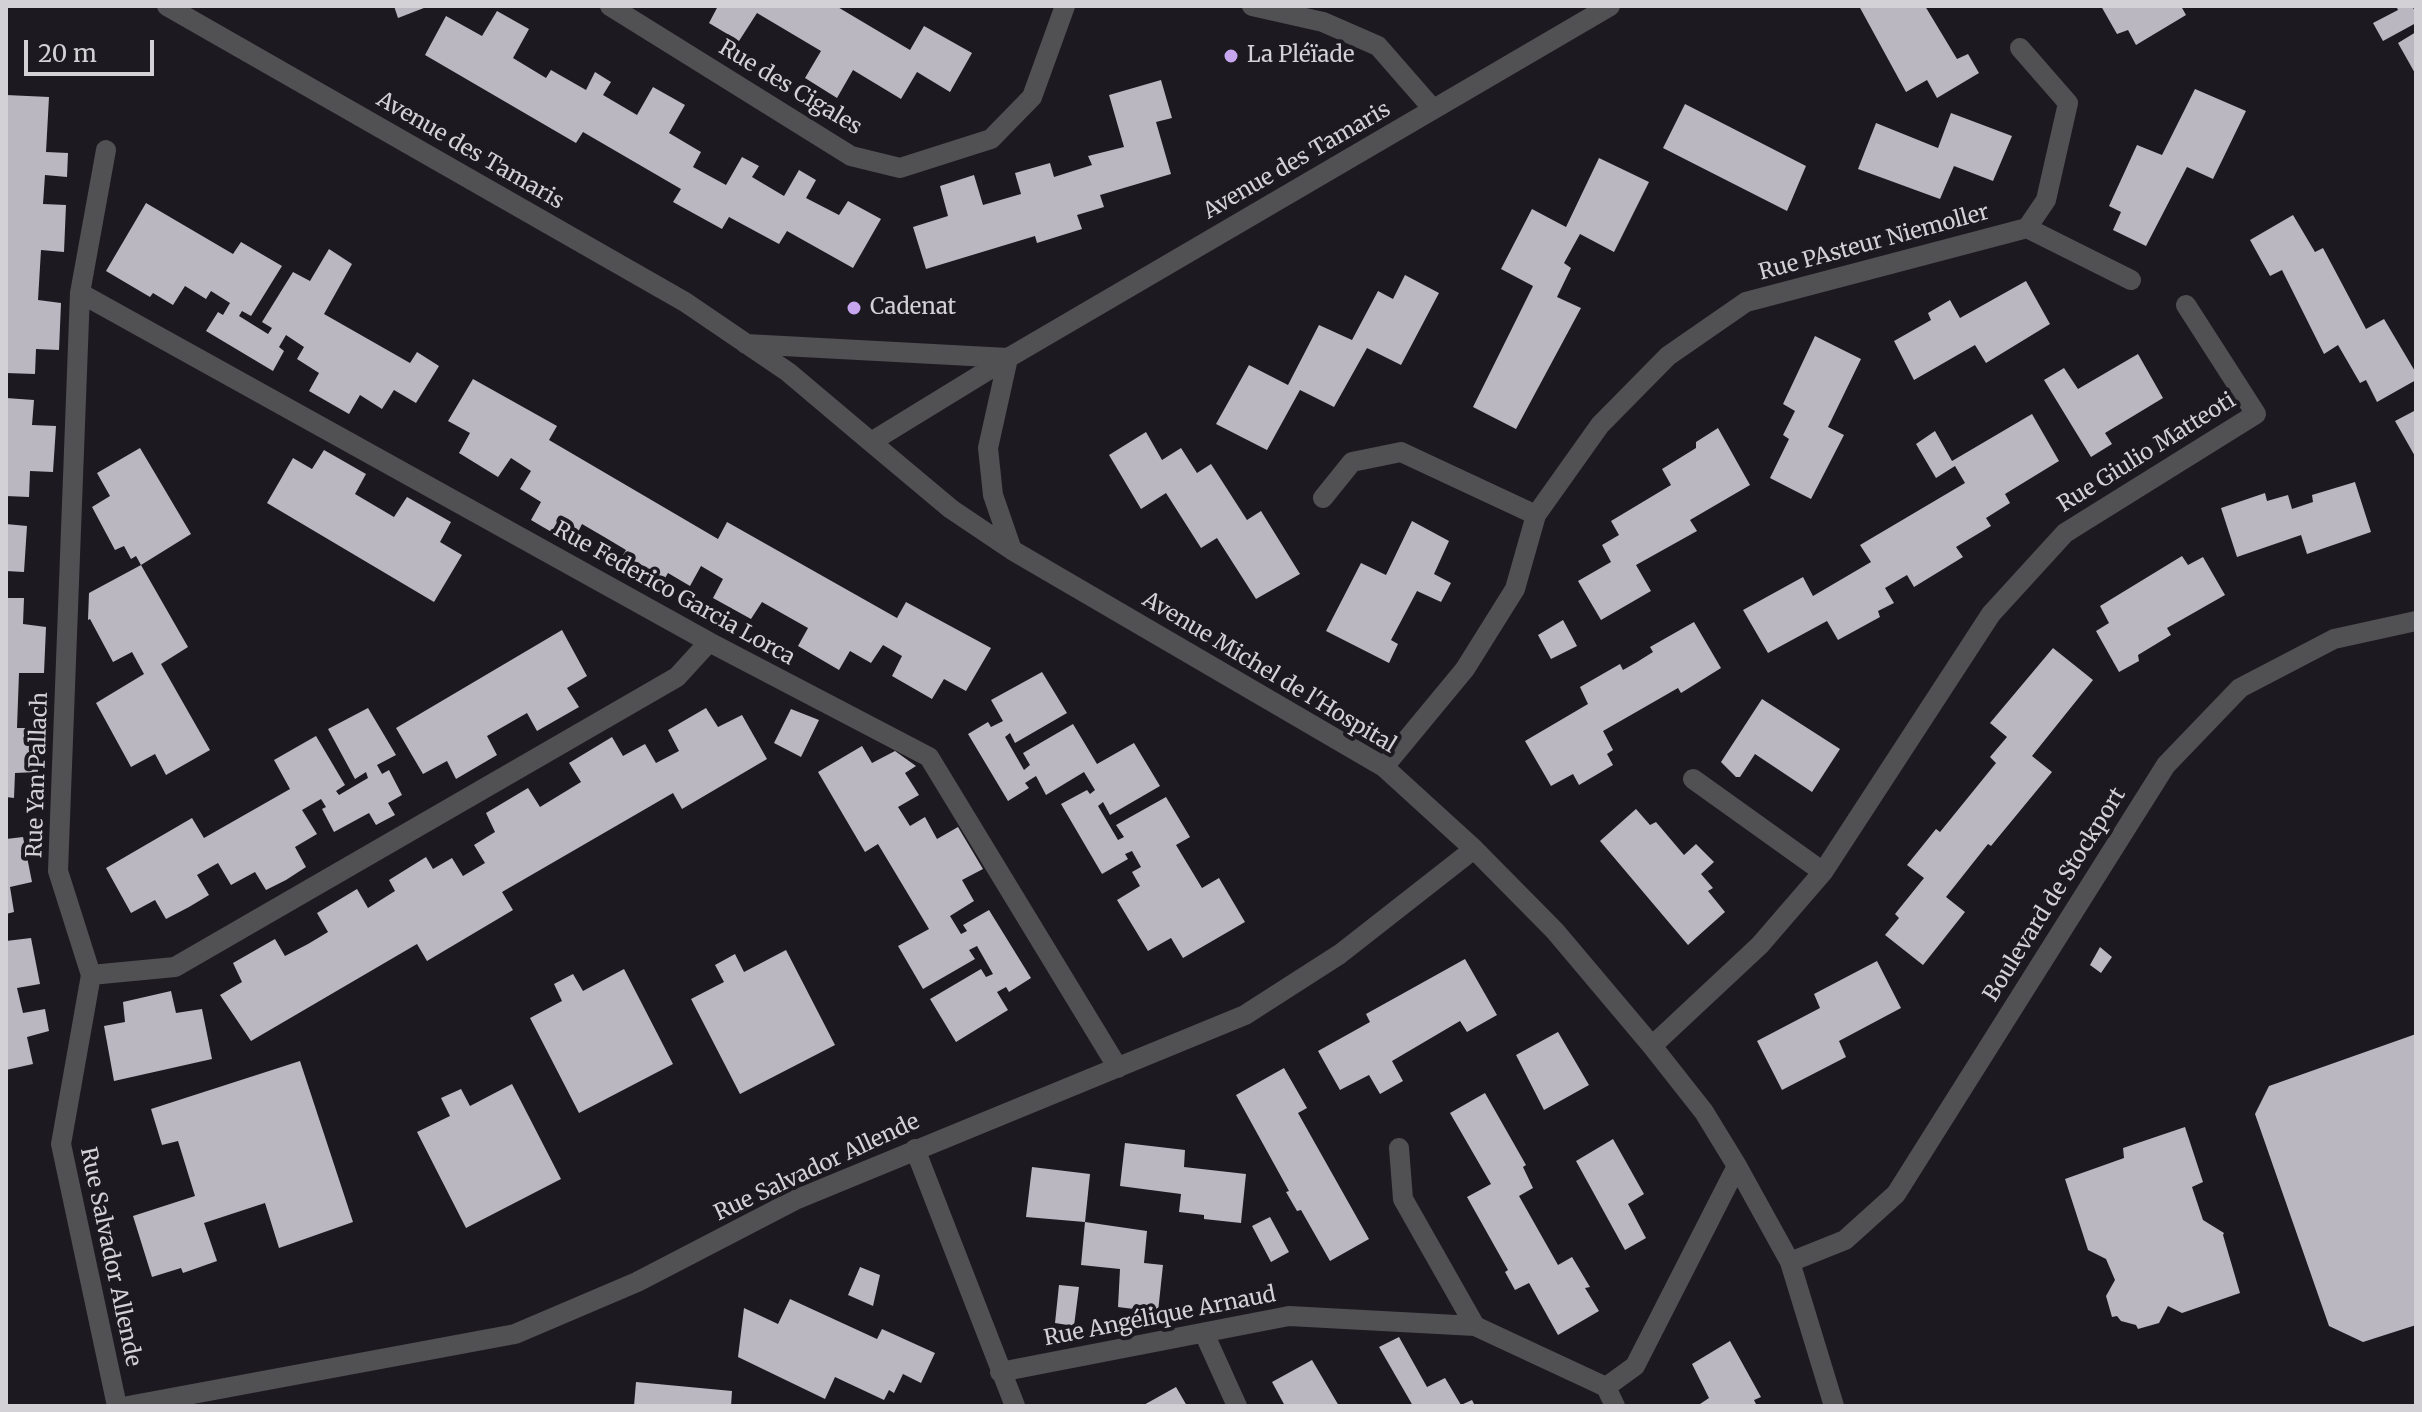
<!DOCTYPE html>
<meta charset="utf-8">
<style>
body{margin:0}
#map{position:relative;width:2422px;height:1412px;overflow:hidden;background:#1d1921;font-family:Merriweather,serif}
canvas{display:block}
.frame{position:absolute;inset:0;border:8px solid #d3d1d6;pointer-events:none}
.scale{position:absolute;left:24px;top:40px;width:130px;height:36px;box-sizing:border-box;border:4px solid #d3d1d6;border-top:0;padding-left:10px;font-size:24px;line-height:28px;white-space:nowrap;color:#d3d1d6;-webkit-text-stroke:6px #1d1921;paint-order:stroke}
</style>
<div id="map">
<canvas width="2422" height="1412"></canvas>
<div class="frame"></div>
<div class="scale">20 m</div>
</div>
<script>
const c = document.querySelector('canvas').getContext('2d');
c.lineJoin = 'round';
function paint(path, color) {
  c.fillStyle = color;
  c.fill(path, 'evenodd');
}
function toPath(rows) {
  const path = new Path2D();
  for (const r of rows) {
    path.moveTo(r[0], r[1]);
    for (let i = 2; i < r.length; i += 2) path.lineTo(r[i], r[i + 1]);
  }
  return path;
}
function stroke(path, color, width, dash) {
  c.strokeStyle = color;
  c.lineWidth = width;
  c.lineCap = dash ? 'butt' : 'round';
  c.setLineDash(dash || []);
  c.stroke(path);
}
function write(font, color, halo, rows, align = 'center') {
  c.font = font + ' Merriweather,serif';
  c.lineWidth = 8;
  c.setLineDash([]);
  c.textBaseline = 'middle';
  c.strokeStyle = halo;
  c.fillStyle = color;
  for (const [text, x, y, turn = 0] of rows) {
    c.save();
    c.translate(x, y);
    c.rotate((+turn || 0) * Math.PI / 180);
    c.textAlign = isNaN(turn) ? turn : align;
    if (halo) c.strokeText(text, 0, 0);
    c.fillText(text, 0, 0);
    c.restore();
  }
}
paint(toPath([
 [394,6,429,6,398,18],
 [718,6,836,6,910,50,924,26,972,53,950,92,917,72,901,99,853,70,837,98,805,78,821,51,757,13,739,41,709,23],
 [1859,6,1925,6,1957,59,1968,54,1979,73,1937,98,1927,80,1906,92],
 [2101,6,2181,6,2186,15,2136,45,2128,30,2117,34],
 [2396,6,2412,6,2416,13,2416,23,2383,41,2373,23,2398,10],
 [497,11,529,29,513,58,546,78,551,70,586,90,595,72,611,82,603,95,637,115,653,87,685,105,669,133,701,152,693,167,726,185,742,157,759,166,752,177,784,196,799,170,816,180,806,198,839,215,848,201,881,219,853,268,787,231,779,244,729,217,722,229,673,202,681,189,583,132,576,143,425,55,446,16,482,36],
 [2416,32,2416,75,2398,43],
 [1161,80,1172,118,1156,122,1171,174,1100,195,1104,207,1077,215,1082,229,1037,243,1035,236,926,269,913,227,948,216,940,186,974,175,983,205,1021,194,1015,173,1050,163,1054,177,1092,165,1088,156,1124,147,1109,95],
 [2195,89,2246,111,2213,179,2187,167,2146,246,2113,230,2121,212,2109,206,2137,145,2162,155],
 [6,95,49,97,46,152,68,153,67,177,45,175,43,204,66,205,64,252,41,250,38,300,61,303,59,350,36,349,35,374,6,373],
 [1685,104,1806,166,1787,211,1663,148],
 [1951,113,2012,136,1993,181,1954,166,1940,199,1858,169,1876,123,1938,148],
 [1599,158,1649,182,1614,252,1580,234,1564,263,1571,268,1557,297,1581,308,1516,429,1473,407,1533,286,1501,269,1532,209,1566,227],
 [146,203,233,254,241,242,282,266,251,316,242,311,239,316,268,334,272,328,262,322,293,272,310,281,329,249,352,264,324,314,410,363,417,352,439,366,416,403,394,390,382,409,360,395,349,414,309,391,319,373,297,359,304,347,286,335,279,347,284,351,273,371,206,331,218,312,223,315,230,303,211,291,206,299,185,286,173,305,153,293,150,297,106,271],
 [2293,215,2315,252,2323,248,2366,329,2384,319,2416,373,2416,380,2377,402,2366,380,2360,383,2338,345,2324,354,2282,270,2270,276,2250,240],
 [1405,275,1439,293,1401,365,1367,348,1334,407,1300,390,1267,450,1216,424,1249,365,1288,385,1319,325,1352,340,1378,291,1393,299],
 [2026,281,2050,324,1986,363,1975,345,1914,380,1894,341,1931,320,1928,313,1950,300,1960,318],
 [1815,336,1861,359,1828,427,1844,435,1811,499,1770,478,1789,439,1783,435,1795,411,1783,404],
 [2138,354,2163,398,2105,433,2112,444,2091,457,2044,380,2064,368,2078,389],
 [473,379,557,426,549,440,718,539,727,522,897,618,906,602,991,648,966,691,944,679,932,699,892,676,902,656,883,645,871,663,850,651,839,670,798,646,808,628,762,602,751,619,713,598,723,579,701,566,690,586,668,573,657,592,615,569,626,550,606,538,582,524,572,544,531,520,541,502,520,489,531,471,511,458,498,477,459,453,470,433,448,421],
 [6,398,34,400,32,425,56,426,53,472,30,471,29,497,6,496],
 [2416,410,2416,458,2395,421],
 [2032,414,2059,461,2005,494,2010,503,1986,518,1991,526,1956,547,1963,557,1914,587,1907,575,1885,588,1894,603,1878,611,1880,617,1838,640,1827,621,1768,653,1743,610,1803,577,1813,596,1871,562,1860,545,1965,483,1955,466,1936,478,1916,444,1935,431,1952,461],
 [1718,428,1750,485,1690,520,1697,531,1636,565,1651,591,1601,620,1578,581,1611,562,1602,545,1619,535,1611,521,1671,485,1662,469,1696,448,1696,442],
 [1146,432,1162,460,1181,448,1197,473,1211,464,1247,520,1261,511,1300,574,1256,599,1217,538,1201,548,1166,493,1141,509,1109,455],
 [140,448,191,534,141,565,136,556,131,559,124,546,115,550,92,507,110,496,97,473],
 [324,450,366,474,355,494,394,517,407,497,451,522,440,542,462,555,434,602,267,503,293,458,312,469],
 [2355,482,2371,532,2307,554,2301,535,2237,557,2221,508,2265,493,2267,501,2288,495,2292,509,2313,502,2312,495],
 [1412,521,1449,541,1434,574,1451,583,1441,602,1417,591,1391,640,1398,644,1389,663,1326,631,1361,563,1386,575],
 [6,524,27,526,24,572,6,571],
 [2182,556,2188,565,2203,557,2225,595,2167,628,2171,635,2138,655,2139,661,2119,672,2096,631,2109,623,2100,606],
 [141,565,188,647,161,664,210,750,166,775,155,754,131,767,96,703,144,674,132,652,113,662,90,619,88,620,89,593],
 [6,598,24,598,23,624,46,627,44,673,19,673,17,728,41,728,38,772,15,773,14,798,6,797],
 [1563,620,1577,646,1551,659,1538,635],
 [1694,622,1721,668,1681,693,1678,688,1603,731,1613,750,1607,754,1613,765,1579,785,1573,774,1551,786,1525,741,1588,704,1580,687,1620,664,1623,670,1637,662,1653,652,1650,647],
 [562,630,587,676,567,688,579,707,537,731,527,713,487,736,497,755,456,779,447,761,423,774,396,728],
 [2053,648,2093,680,2032,756,2052,772,1991,846,1988,844,1946,897,1965,912,1923,965,1885,935,1899,918,1895,914,1924,878,1907,865,1936,829,1940,832,1996,763,1990,757,2007,737,1990,723],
 [1042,672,1067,713,1015,743,1010,733,1005,737,1024,770,1030,765,1023,753,1073,724,1097,764,1134,743,1160,786,1110,815,1103,802,1098,806,1118,840,1124,837,1116,825,1166,797,1190,837,1176,845,1202,888,1219,878,1245,922,1183,958,1171,938,1148,951,1117,900,1140,886,1132,872,1141,867,1132,851,1125,854,1128,859,1102,874,1061,804,1087,790,1090,794,1095,790,1084,772,1046,795,1036,776,1025,783,1029,788,1008,801,968,734,988,722,991,727,1003,721,991,700],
 [1762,699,1840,749,1812,792,1755,754,1740,777,1736,777,1721,762],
 [368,708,396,755,377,765,382,774,389,770,402,795,388,803,395,815,376,825,369,813,334,832,322,809,326,807,321,799,302,810,317,834,295,847,306,867,286,880,266,890,255,872,231,885,218,863,197,875,209,895,189,907,166,919,155,900,131,913,106,868,192,818,204,838,290,789,274,760,316,736,345,785,336,791,339,795,368,778,366,772,355,779,328,729],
 [706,708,718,727,742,715,767,759,682,809,673,793,502,892,513,910,427,961,417,944,251,1041,220,995,242,982,233,963,275,939,285,956,308,944,328,932,317,913,357,889,368,908,395,891,389,880,426,857,433,869,452,858,463,876,485,863,474,845,495,832,486,813,528,788,540,807,581,782,569,763,612,737,623,756,645,744,656,763,679,751,668,730],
 [791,709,819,720,801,757,774,743],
 [862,746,872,763,895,751,916,766,905,773,919,795,898,807,910,826,925,817,937,839,958,827,983,869,962,880,974,901,950,916,961,934,967,931,963,925,989,910,1031,978,1009,992,1006,987,997,992,1008,1010,956,1042,930,999,981,969,986,977,993,974,977,946,969,950,975,959,923,989,898,946,929,929,878,844,865,852,818,772],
 [1636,809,1650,825,1656,822,1684,855,1696,844,1714,862,1701,874,1713,888,1708,891,1725,912,1688,945,1600,841],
 [23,837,32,882,10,887,14,912,6,914,6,839],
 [31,938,40,984,17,988,23,1013,45,1009,49,1031,27,1037,33,1064,6,1070,6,941],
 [2100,947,2112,957,2101,973,2090,965],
 [786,950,835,1045,740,1094,691,999,724,982,715,965,735,954,744,972],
 [1465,959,1497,1015,1467,1032,1460,1021,1392,1061,1403,1081,1380,1094,1369,1075,1340,1090,1318,1051,1370,1022,1366,1014],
 [1877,961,1901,1008,1839,1041,1846,1057,1782,1090,1757,1041,1820,1008,1814,994],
 [624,969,673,1064,579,1113,530,1018,562,1001,554,984,573,974,583,991],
 [171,991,176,1013,202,1009,212,1059,114,1081,104,1026,125,1022,123,1002],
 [1558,1032,1589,1085,1544,1110,1516,1055],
 [2416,1034,2416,1325,2363,1342,2329,1326,2255,1114,2269,1086],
 [300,1061,353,1222,279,1248,265,1203,204,1223,217,1261,183,1273,181,1268,152,1277,133,1216,195,1196,178,1141,162,1145,151,1109],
 [1284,1068,1307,1108,1298,1113,1369,1239,1330,1261,1301,1210,1297,1211,1286,1192,1289,1191,1236,1095],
 [512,1084,561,1179,466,1228,417,1132,450,1116,441,1098,461,1089,470,1106],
 [1485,1093,1526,1165,1523,1167,1533,1188,1519,1196,1558,1265,1572,1257,1590,1287,1585,1288,1599,1311,1558,1335,1529,1283,1515,1290,1505,1272,1508,1270,1467,1197,1491,1184,1450,1113],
 [2185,1127,2203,1182,2192,1187,2203,1220,2224,1233,2223,1235,2240,1293,2182,1313,2168,1306,2159,1323,2138,1329,2136,1325,2121,1321,2117,1316,2112,1317,2106,1296,2115,1280,2106,1259,2088,1250,2065,1179,2124,1158,2123,1148],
 [1613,1139,1644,1194,1628,1204,1646,1238,1625,1250,1576,1161],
 [1125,1143,1185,1150,1184,1167,1246,1174,1241,1223,1204,1219,1204,1215,1179,1212,1181,1194,1120,1186],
 [1032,1167,1090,1174,1085,1222,1026,1217],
 [1270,1217,1289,1252,1271,1262,1252,1226],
 [1085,1222,1147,1231,1144,1263,1163,1265,1158,1312,1118,1307,1120,1269,1081,1265],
 [860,1267,880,1275,873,1306,848,1295],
 [1059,1285,1079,1287,1074,1326,1055,1323],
 [790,1299,877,1339,882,1329,935,1353,921,1383,903,1374,894,1393,889,1390,884,1400,835,1377,825,1399,738,1357,744,1308,778,1324],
 [1399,1337,1427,1387,1445,1378,1461,1405,1472,1400,1475,1406,1413,1406,1379,1347],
 [1730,1341,1761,1397,1754,1400,1757,1406,1697,1406,1709,1398,1692,1364],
 [1312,1360,1339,1406,1285,1406,1272,1382],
 [636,1382,732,1391,731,1406,634,1406],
 [1176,1387,1187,1406,1142,1406]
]), '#bbb7c1');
stroke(toPath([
 [167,6,685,302,788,372,871,442,1008,358,1610,6],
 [610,6,851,156,900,168,991,139,1032,97,1065,6],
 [1252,6,1323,22,1378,46,1433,109],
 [106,150,80,293,58,871,91,975,175,967,677,677,709,642],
 [2027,228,2131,280],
 [80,293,709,642,929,757,1118,1068],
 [746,344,1008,358],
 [1008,358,988,448,993,495,1012,550],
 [871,442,951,509,1012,550,1384,767,1474,849,1555,931,1652,1046,1704,1112,1737,1166,1790,1262,1834,1406],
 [1323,498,1352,462,1401,452,1536,515],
 [1384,767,1465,669,1515,589,1536,515,1600,425,1668,356,1746,302,2027,228,2046,200,2068,103,2020,48],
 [1693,779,1823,872],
 [91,975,61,1144,117,1406],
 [1652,1046,1760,945,1823,872,1991,614,2065,533,2256,414,2186,305],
 [1399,1148,1403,1199,1475,1326],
 [915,1149,1015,1406],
 [1790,1262,1845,1240,1896,1194,2166,765,2240,688,2334,639,2416,621],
 [1204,1333,1237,1406],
 [1000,1372,1289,1316,1475,1326,1606,1387,1635,1366,1737,1166],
 [1606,1387,1615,1406],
 [128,1406,515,1334,637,1282,795,1200,1245,1015,1340,954,1474,849]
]), '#515053', 20);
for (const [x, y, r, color] of [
 [1231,56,8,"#c7a6ef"],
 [854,308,8,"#c7a6ef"]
]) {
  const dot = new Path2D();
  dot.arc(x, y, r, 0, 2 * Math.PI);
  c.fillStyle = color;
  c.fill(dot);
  stroke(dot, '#1d1921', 3);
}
write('22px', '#d3d1d6', '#1d1921', [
 ["La Pléïade",1247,56],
 ["Cadenat",870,308]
], 'left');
write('22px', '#d3d1d6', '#1d1921', [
 ["Rue des Cigales",790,88,31],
 ["Avenue des Tamaris",470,151,30],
 ["Avenue des Tamaris",1297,161,-30],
 ["Rue PAsteur Niemoller",1874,243,-15],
 ["Rue Giulio Matteoti",2147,453,-32],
 ["Rue Federico Garcia Lorca",674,594,29],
 ["Avenue Michel de l'Hospital",1269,673,31],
 ["Rue Yan Pallach",38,775,-88],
 ["Boulevard de Stockport",2055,895,-58],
 ["Rue Salvador Allende",817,1168,-25],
 ["Rue Salvador Allende",110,1257,78],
 ["Rue Angélique Arnaud",1160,1317,-11]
]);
</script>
